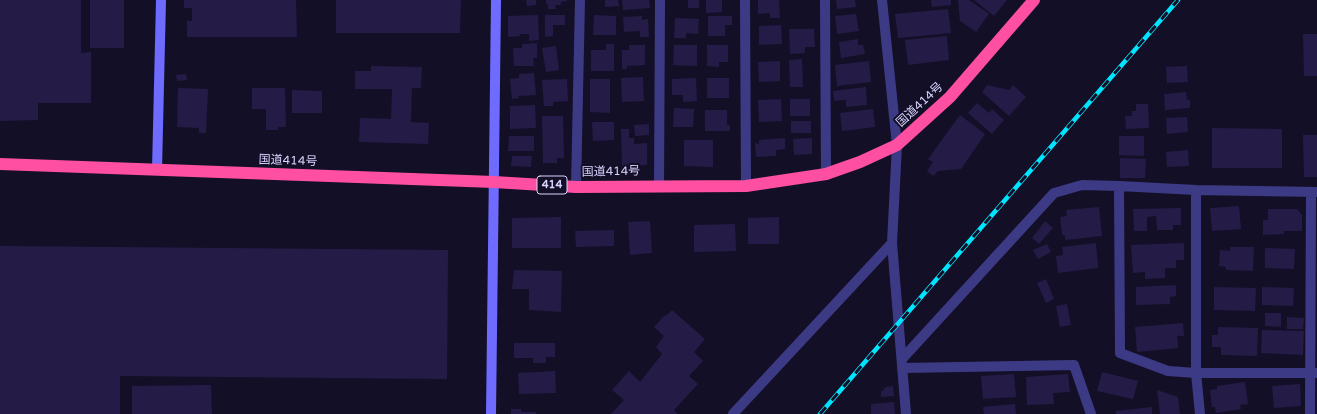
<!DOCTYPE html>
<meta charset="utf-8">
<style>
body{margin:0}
canvas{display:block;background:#130f26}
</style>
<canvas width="1317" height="414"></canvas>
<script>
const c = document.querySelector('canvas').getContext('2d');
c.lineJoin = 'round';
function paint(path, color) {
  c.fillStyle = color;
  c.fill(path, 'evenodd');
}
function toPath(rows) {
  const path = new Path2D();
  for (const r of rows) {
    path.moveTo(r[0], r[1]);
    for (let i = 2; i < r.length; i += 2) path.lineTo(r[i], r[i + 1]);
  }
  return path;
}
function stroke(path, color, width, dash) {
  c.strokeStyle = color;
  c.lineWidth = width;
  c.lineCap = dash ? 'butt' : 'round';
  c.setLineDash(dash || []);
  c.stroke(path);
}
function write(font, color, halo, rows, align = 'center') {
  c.font = font + ' "Varela Round","Noto Sans JP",sans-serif';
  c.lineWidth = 4;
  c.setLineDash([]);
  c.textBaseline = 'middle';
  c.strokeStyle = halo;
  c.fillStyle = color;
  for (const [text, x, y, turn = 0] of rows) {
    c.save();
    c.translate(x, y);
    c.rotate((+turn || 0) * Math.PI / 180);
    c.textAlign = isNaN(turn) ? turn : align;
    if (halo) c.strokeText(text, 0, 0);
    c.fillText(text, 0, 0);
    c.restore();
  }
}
paint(toPath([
 [0,0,81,0,81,53,91,52,91,103,38,103,38,120,0,121],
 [90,0,124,0,124,48,90,48],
 [184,0,296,0,297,37,187,37,187,21,192,21,192,8,184,8],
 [336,0,461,0,460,33,336,33],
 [526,0,536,0,536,5,527,6],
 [546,0,567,0,567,1,561,2,561,5,555,5,556,9,548,9,548,4,546,4],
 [605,0,618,0,619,6,605,7],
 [622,0,649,0,650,8,623,10],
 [688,0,699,0,699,8,688,8],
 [706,0,722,0,722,12,706,13],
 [758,0,779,0,780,18,770,18,770,13,758,14],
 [836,0,855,0,856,7,837,9],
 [931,0,951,0,951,5,932,7],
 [958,0,969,0,989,14,976,32,960,21],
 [974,0,1007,0,994,16],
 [948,9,951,33,898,38,895,14],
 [856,14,859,31,837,34,835,16],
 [538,15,539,40,529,41,529,34,520,34,520,36,508,37,508,16],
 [545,15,565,15,565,25,553,25,553,36,545,37],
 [594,15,616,16,616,35,593,35],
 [642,16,642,20,648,19,649,37,640,37,640,31,624,32,623,17],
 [708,16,732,16,732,25,725,25,725,36,708,36],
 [675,18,699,19,698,34,686,33,686,38,674,38],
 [781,25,782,44,759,45,759,26],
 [789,29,814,29,815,47,805,47,805,53,790,54],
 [1303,34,1317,34,1317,76,1304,76],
 [947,36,949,60,908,65,905,40],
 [858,39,858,45,863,45,865,54,841,58,839,42],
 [537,43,537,58,533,58,534,66,514,66,513,48,522,48,522,44],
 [606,44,614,44,614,71,591,71,591,50,606,50],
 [629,45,645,45,645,65,627,66,627,69,622,69,622,50,629,50],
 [674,45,697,45,697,66,673,65],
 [707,45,728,45,728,62,719,62,719,67,707,66],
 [556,46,559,70,546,72,542,48],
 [802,59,803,87,790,87,789,60],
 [780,61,780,81,759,82,758,62],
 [869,61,871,82,837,86,835,65],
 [371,66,422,67,421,88,412,88,411,122,429,123,428,144,359,142,360,118,391,119,392,89,355,89,355,71,371,71],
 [1187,66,1188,82,1167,83,1166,67],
 [534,73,536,95,518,96,519,98,512,99,510,79,519,78,519,74],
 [186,74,187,80,177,81,176,75],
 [643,77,644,101,622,102,621,78],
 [696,78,697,101,683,102,683,95,672,95,672,79],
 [707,78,729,78,729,98,707,98],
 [567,79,568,101,553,102,553,106,544,106,542,80],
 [590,79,610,79,610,113,590,112],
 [987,85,1009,90,1013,85,1026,97,1009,116,982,92],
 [866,87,867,105,846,107,846,100,834,101,833,91],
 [178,88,208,89,206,133,199,133,199,128,177,127],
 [252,88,285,88,286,127,278,127,278,130,266,130,266,109,252,109],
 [292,90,322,91,322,113,292,113],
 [1186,92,1187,100,1190,100,1190,108,1165,110,1164,94],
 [781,99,782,121,759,122,758,100],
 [790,99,810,99,810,116,790,116],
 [977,103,989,113,992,109,1004,120,992,134,968,113],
 [1136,104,1148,104,1149,128,1126,129,1125,116,1132,116,1132,111,1136,111],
 [535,105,536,128,510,129,510,106],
 [674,108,694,109,693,127,673,127],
 [873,109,875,127,842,131,840,113],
 [705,110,727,110,727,125,730,125,730,131,705,131],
 [960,115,985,134,961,169,938,171,933,176,927,171,933,162,928,159],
 [542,116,563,116,564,158,557,158,557,163,543,163],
 [1187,117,1188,132,1167,134,1166,118],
 [791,121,811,121,811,133,791,133],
 [592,122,614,122,614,140,593,141],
 [649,124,649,135,635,136,634,125],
 [1212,128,1282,129,1282,168,1212,168],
 [621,129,629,129,629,138,634,138,634,144,647,143,647,165,622,166],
 [1303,135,1317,135,1317,177,1304,177],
 [509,136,534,136,534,151,508,151],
 [1119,136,1144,136,1144,156,1119,155],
 [785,138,785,149,776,150,776,156,756,157,755,143,759,144,759,140],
 [812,138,812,154,794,155,793,139],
 [684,140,713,140,713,167,684,166],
 [1188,150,1189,166,1167,167,1166,152],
 [512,156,532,156,531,167,511,166],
 [1120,158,1146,159,1145,178,1120,178],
 [1239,206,1241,229,1212,231,1210,208],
 [1099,207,1102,236,1065,240,1065,235,1062,235,1060,217,1067,216,1066,210],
 [1181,208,1181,225,1173,225,1173,230,1157,230,1156,216,1147,217,1147,231,1134,231,1133,209],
 [1268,209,1297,209,1302,215,1302,231,1284,231,1284,234,1263,235,1263,220,1268,220],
 [561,217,561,248,512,248,512,218],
 [779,217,779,244,748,244,748,218],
 [650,221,652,253,630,255,628,222],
 [1045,221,1053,228,1039,244,1032,238],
 [735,224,736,251,694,252,694,225],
 [614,230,614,246,576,247,575,231],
 [1096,243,1098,268,1058,273,1056,256,1063,255,1062,247],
 [1184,243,1184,260,1176,260,1176,268,1165,268,1165,278,1145,279,1145,272,1133,273,1131,245],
 [1047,244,1051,252,1038,259,1033,250],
 [0,246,448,250,447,379,120,376,120,414,0,414],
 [1230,247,1254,247,1253,271,1226,270,1226,267,1219,266,1220,250,1230,251],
 [1265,248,1295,249,1294,269,1265,268],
 [514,270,562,271,561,312,529,310,529,289,512,289],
 [1046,279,1054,299,1046,303,1037,283],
 [1176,285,1176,296,1170,297,1170,304,1136,305,1136,287],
 [1214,287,1256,288,1255,311,1214,310],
 [1262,287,1294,288,1293,306,1262,305],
 [1067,304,1071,325,1060,327,1056,306],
 [672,310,705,339,694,352,703,361,689,376,698,384,674,410,677,414,611,414,624,400,612,390,629,371,640,382,662,354,656,347,664,336,654,327,665,315,666,316],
 [1265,313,1281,313,1281,327,1265,326],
 [1287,317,1304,318,1303,329,1287,329],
 [1183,323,1184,336,1177,336,1178,348,1137,352,1135,327],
 [1218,327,1258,328,1257,356,1221,355,1221,347,1212,347,1212,335,1218,335],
 [1262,330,1304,331,1303,355,1261,353],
 [514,343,555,343,555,357,546,357,546,363,533,363,533,358,514,358],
 [555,371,556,393,519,394,518,373],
 [1102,372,1138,381,1133,399,1097,391],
 [1014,374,1016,397,983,399,981,376],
 [1068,374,1070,392,1053,393,1054,404,1027,405,1026,377],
 [1245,382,1248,404,1240,405,1241,409,1216,413,1215,407,1212,407,1210,390,1217,389,1217,386],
 [1300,384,1301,406,1274,408,1272,386],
 [211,385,212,414,132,414,132,386],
 [893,386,894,396,881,397,881,392,886,387],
 [1157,390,1178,397,1180,414,1160,414],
 [894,402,895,414,871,414,871,404],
 [1015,404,1016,414,984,414,983,407],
 [1152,407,1152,414,1116,414,1116,411],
 [511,409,521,409,521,412,536,412,536,414,511,414]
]), '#241b47');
stroke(toPath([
 [745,0,746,186],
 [825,0,826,174],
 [882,0,897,145,892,243,906,414],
 [659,186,660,0],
 [1119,186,1120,353,1168,371,1196,373,1317,373],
 [576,187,580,0],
 [1196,190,1196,373,1200,414],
 [902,359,1054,193,1082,185,1119,186,1196,190,1317,192],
 [903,368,1074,365,1091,414],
 [733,414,892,243],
 [1310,414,1311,192]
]), '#3d3a85', 10);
stroke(toPath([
 [157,170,161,0],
 [491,414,496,0]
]), '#6f6bff', 10);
stroke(toPath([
 [0,164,494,182,576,187,746,186,826,174,860,162,897,145,950,97,1034,0]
]), '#ff4fa3', 12);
const rail = toPath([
 [820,414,1178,0]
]);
stroke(rail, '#00e5ff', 4.5);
stroke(rail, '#130f26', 3, [9]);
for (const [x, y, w] of [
 [552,185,30]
]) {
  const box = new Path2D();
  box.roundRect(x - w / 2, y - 9, w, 18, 3);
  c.fillStyle = '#130f26';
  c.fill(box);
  stroke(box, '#d9d4ff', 1);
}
write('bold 11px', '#d9d4ff', null, [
 ["414",552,185]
]);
write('12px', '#d9d4ff', '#130f26', [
 ["国道414号",920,105,-43],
 ["国道414号",288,161,2],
 ["国道414号",611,172,-1]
]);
</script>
